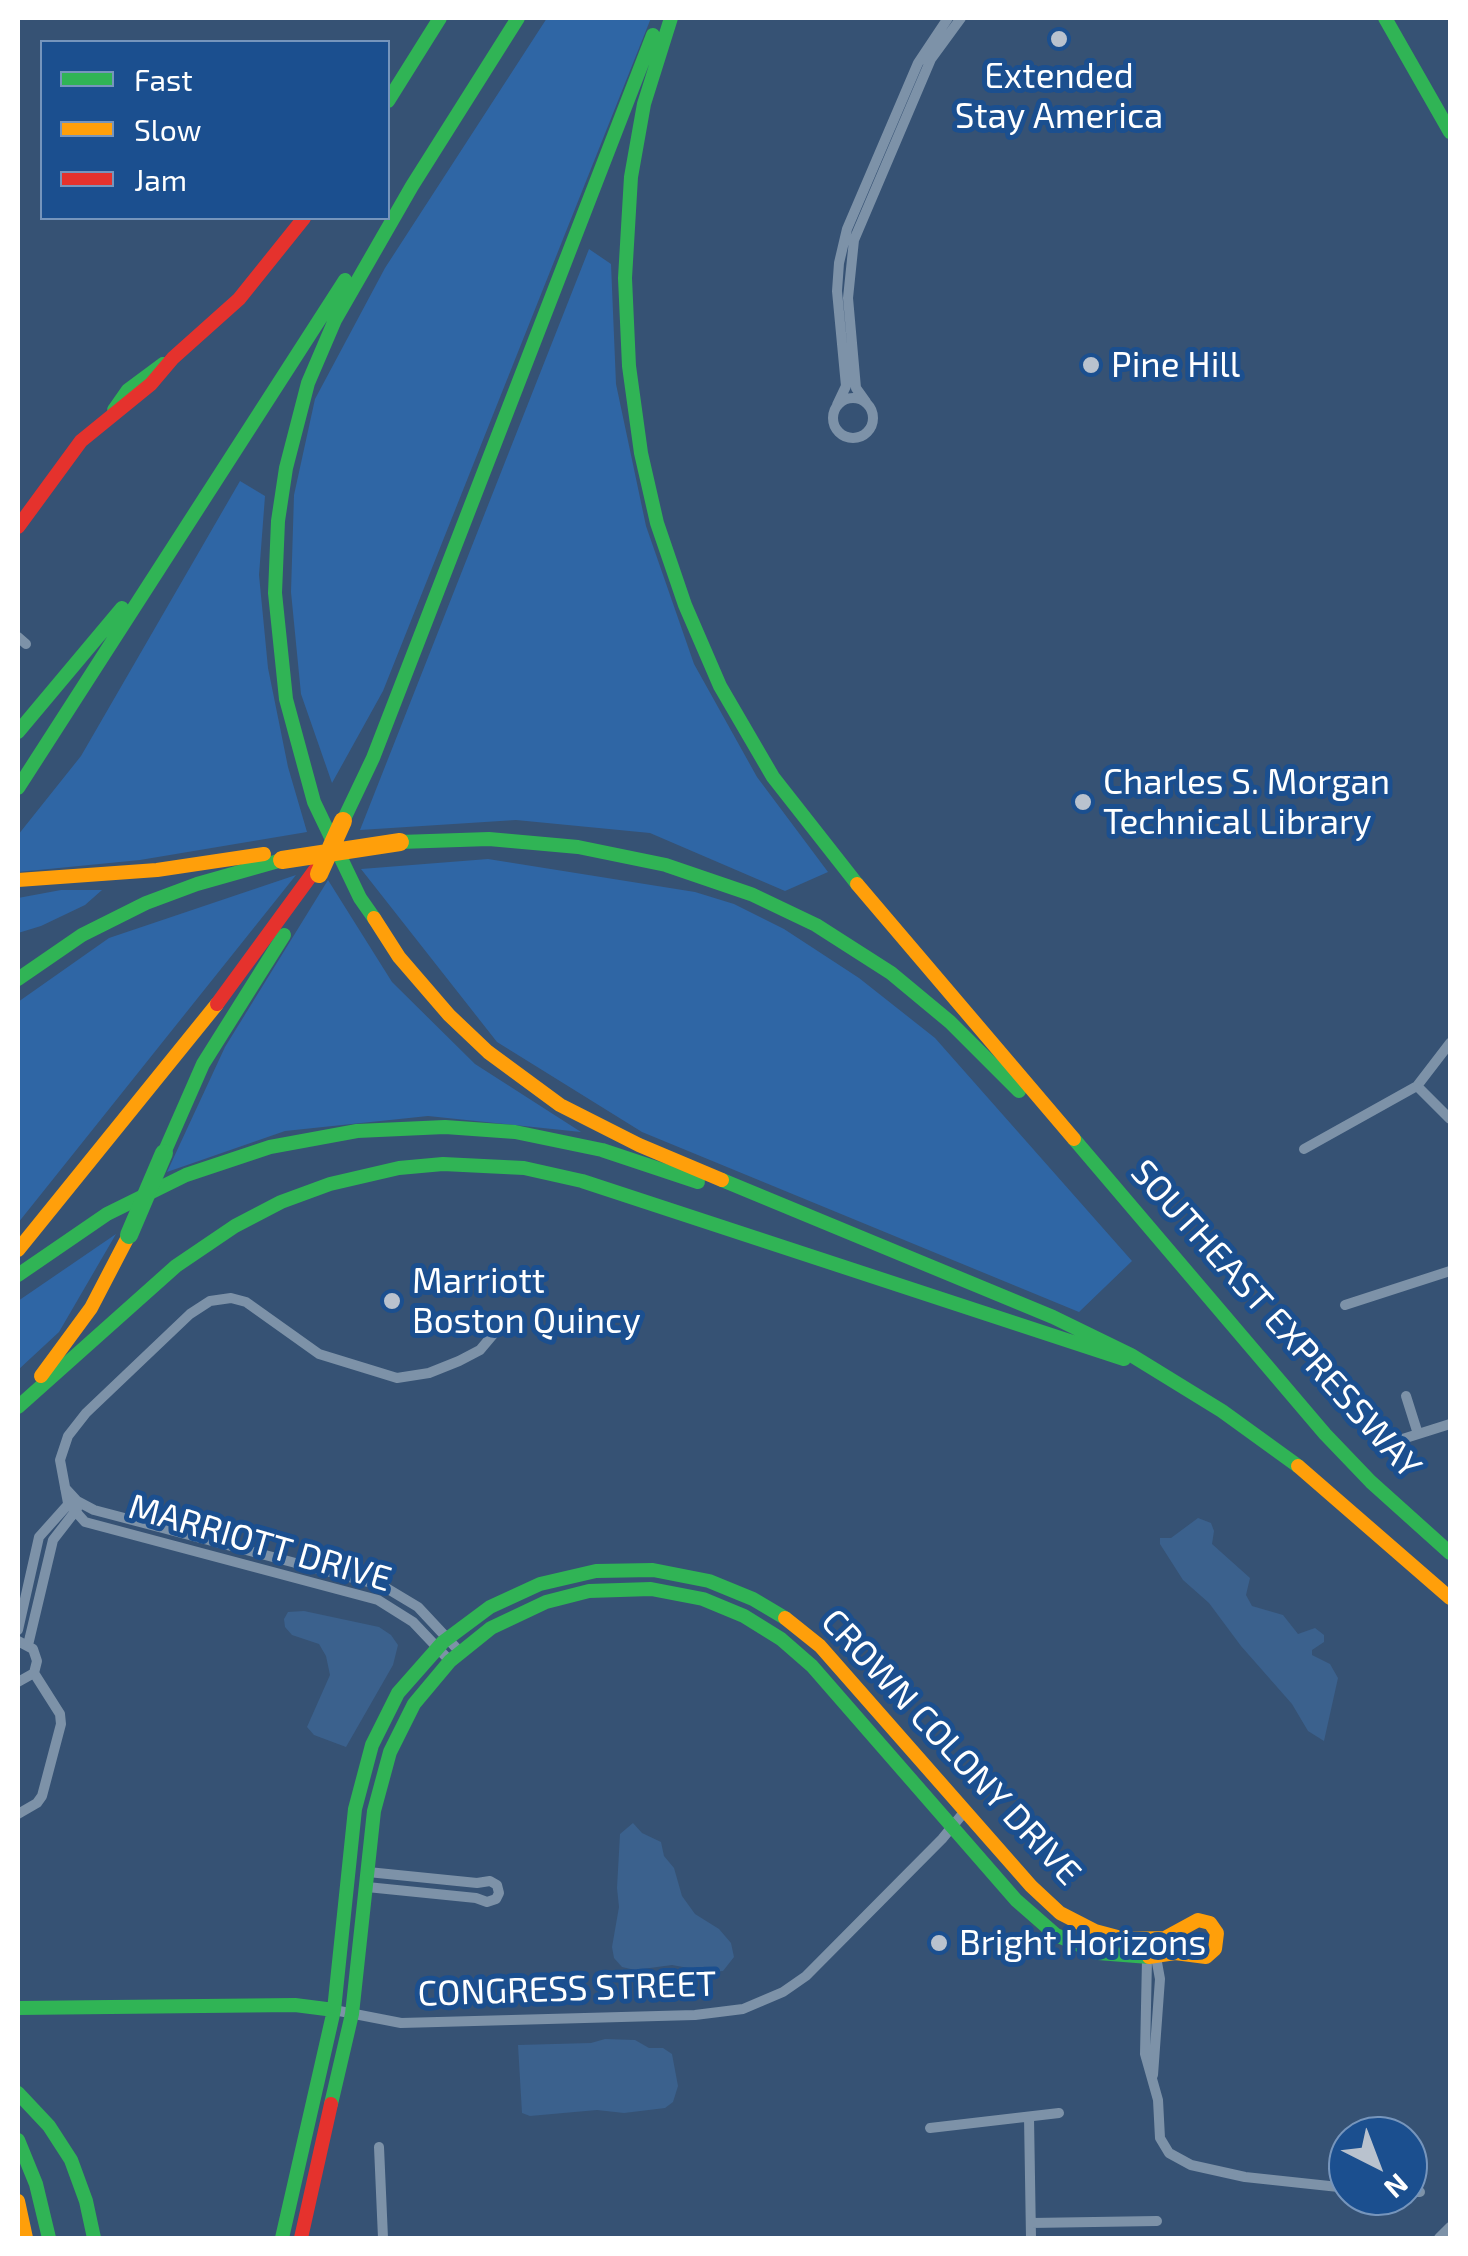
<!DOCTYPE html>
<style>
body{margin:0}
#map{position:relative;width:1468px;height:2256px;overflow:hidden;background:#365274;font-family:"Exo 2",sans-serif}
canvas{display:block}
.frame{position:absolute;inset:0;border:20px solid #fff;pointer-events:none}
.legend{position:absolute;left:40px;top:40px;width:350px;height:180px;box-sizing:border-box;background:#1b4f8f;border:2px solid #7695bc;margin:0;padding:12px 18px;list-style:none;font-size:30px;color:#fff}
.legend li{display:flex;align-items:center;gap:20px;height:50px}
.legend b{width:50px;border:2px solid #7695bc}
.north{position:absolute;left:1328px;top:2116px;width:100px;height:100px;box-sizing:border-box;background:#1b4f8f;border:2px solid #7695bc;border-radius:50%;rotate:138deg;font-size:28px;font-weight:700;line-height:40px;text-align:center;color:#fff}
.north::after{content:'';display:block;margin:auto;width:35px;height:45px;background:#b9c2ce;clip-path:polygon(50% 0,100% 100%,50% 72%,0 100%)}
</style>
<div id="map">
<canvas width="1468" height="2256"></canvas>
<div class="frame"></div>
<ul class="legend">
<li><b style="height:12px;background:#30b455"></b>Fast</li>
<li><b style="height:12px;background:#ff9f0a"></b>Slow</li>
<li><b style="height:12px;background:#e5322d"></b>Jam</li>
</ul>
<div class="north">N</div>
</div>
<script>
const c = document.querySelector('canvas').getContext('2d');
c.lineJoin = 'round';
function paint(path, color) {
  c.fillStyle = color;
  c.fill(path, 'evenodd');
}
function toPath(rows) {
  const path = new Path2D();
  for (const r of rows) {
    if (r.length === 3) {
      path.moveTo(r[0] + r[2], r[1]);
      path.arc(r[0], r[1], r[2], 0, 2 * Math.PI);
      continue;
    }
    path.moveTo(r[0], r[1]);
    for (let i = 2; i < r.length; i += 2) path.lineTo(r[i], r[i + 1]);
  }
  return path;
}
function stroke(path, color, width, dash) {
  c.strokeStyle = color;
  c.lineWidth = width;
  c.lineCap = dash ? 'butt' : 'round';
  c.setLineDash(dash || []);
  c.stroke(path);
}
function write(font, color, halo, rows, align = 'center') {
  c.font = font + ' "Exo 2",sans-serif';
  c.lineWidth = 10;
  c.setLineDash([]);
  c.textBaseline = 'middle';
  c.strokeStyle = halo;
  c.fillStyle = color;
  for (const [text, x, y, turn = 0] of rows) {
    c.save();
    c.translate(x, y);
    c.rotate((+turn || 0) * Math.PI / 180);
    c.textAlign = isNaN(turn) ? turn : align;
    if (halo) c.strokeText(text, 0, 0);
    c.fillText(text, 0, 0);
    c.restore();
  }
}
paint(toPath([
 [547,18,651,18,383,691,332,783,301,694,291,592,294,495,315,399,385,268],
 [589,249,611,264,616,384,646,526,694,664,757,777,828,872,785,891,650,833,516,820,360,830],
 [240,481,265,496,259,575,268,668,288,767,307,832,140,860,18,872,18,835,81,756],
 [488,859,695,892,734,904,784,929,859,978,935,1038,1132,1261,1079,1312,642,1132,497,1042,361,869],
 [296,875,18,1223,18,1002,109,938],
 [328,880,392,982,475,1064,581,1132,428,1116,285,1131,167,1172,225,1047],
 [61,890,102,890,85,905,41,926,18,933,18,898],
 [116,1234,59,1332,18,1370,18,1301]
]), '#2f66a5');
paint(toPath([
 [1198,1518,1211,1523,1214,1531,1212,1544,1250,1578,1246,1595,1252,1606,1283,1615,1298,1634,1315,1628,1324,1635,1324,1642,1312,1650,1312,1655,1330,1664,1338,1678,1324,1741,1308,1731,1292,1704,1241,1646,1209,1603,1183,1580,1160,1544,1160,1538,1171,1538],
 [304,1611,379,1627,391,1635,398,1645,393,1665,346,1747,314,1735,307,1727,330,1675,326,1656,319,1644,292,1635,285,1627,284,1619,288,1612],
 [633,1823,642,1833,661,1842,664,1856,674,1868,682,1896,695,1914,719,1929,731,1943,734,1957,723,1971,710,1972,672,1965,635,1970,622,1967,614,1958,612,1947,619,1907,617,1888,620,1834],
 [605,2039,635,2040,649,2048,663,2048,672,2054,678,2086,673,2102,665,2108,624,2113,597,2110,530,2116,522,2113,518,2045,591,2043]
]), '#3b618d');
stroke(toPath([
 [853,418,20],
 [866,402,856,388,848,298,854,240,931,59,961,18],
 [837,405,846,386,837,291,839,263,847,229,918,63,948,18],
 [18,637,26,644],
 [1417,1086,1450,1119],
 [1304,1149,1417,1086,1450,1043],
 [1345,1305,1450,1271],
 [1406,1396,1418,1434],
 [1393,1442,1450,1424],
 [65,1488,77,1501,94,1510,383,1586,418,1607,460,1652],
 [18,1630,39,1537,73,1499],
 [18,1641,33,1649,37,1661,34,1673,18,1682],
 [28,1645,53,1540,77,1509],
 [450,1661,413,1622,378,1600,85,1522,68,1503,60,1460,68,1436,86,1413,190,1314,210,1301,231,1298,246,1302,319,1354,397,1378,429,1373,459,1361,480,1350,496,1331],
 [18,1814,37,1803,42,1796,61,1724,60,1714,34,1673],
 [367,1887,476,1898,487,1902,496,1899,499,1893,497,1885,490,1881,477,1883,368,1872],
 [1143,1940,1156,1957,1160,1979,1153,2075],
 [1147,1959,1145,2054,1158,2100,1160,2138,1169,2153,1191,2165,1245,2177,1348,2188],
 [334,2010,401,2023,695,2015,743,2009,783,1992,806,1976,942,1839,965,1811],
 [1029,2117,1031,2238],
 [930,2128,1059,2113],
 [379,2147,383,2238],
 [1408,2192,1420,2192],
 [1031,2223,1157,2221],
 [1439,2238,1450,2227]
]), '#7d92a8', 10);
stroke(toPath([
 [671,18,644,104,631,177,625,278,629,366,641,453,657,523,685,605,720,686,773,777,857,884],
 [1385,18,1450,132],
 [388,101,440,18],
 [114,410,128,390,163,364],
 [18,732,122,608],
 [18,788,345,280],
 [343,821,373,758,653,35],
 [400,842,489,839,578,847,666,865,751,894,816,925,891,973,950,1022,1019,1091],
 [374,918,360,898,314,802,286,699,275,593,278,521,286,468,308,383,335,320,412,186,518,18],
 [18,979,82,935,146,903,197,884,282,860],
 [1074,1139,1325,1434,1371,1482,1450,1553],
 [164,1153,203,1064,284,935],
 [722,1180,1053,1317,1131,1355,1222,1411,1298,1466],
 [18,1275,107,1214,186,1175,270,1147,357,1131,445,1127,515,1132,602,1150,698,1182],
 [18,1407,176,1266,235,1226,281,1202,330,1184,399,1168,443,1164,524,1168,582,1181,1124,1359],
 [18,2008,295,2005,334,2010],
 [18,2093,49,2126,71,2160,86,2201,94,2238],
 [331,2104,352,2014,374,1811,390,1752,414,1704,450,1661,491,1628,546,1602,589,1591,651,1589,703,1599,744,1616,781,1639,812,1666,1016,1900,1056,1935,1098,1953,1149,1957],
 [18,2140,36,2184,49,2238],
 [282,2238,334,2010,355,1809,372,1745,398,1693,443,1642,490,1607,540,1584,596,1571,653,1570,709,1581,753,1599,785,1618]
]), '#30b455', 14);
stroke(toPath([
 [18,880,157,870,264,854],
 [857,884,1074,1139],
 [374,918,399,957,449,1015,488,1052,560,1105,639,1145,722,1180],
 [18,1250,217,1004],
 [41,1376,91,1308,129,1235],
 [1298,1466,1450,1598],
 [785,1618,820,1646,1031,1886,1060,1913,1095,1931,1125,1939,1165,1938,1198,1920,1210,1923,1217,1933,1215,1949,1206,1957,1175,1953,1149,1957],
 [18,2201,26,2238]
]), '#ff9f0a', 14);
stroke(toPath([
 [18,527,81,441,151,384,173,358,239,299,304,218],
 [217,1004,315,870],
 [301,2238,331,2104]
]), '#e5322d', 14);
stroke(toPath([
 [129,1235,164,1153]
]), '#30b455', 18);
stroke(toPath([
 [282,860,400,842],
 [319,874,343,821]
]), '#ff9f0a', 18);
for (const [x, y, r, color] of [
 [1059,39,10,"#b9c2ce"],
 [1091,365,10,"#b9c2ce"],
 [1083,802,10,"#b9c2ce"],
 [392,1301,10,"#b9c2ce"],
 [939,1943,10,"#b9c2ce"]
]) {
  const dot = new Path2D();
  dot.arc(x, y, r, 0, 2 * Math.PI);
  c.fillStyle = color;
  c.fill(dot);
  stroke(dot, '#1b4f8f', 4);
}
write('35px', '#fff', '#1b4f8f', [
 ["Extended",1059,76,"center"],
 ["Stay America",1059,116,"center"],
 ["Pine Hill",1111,365],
 ["Charles S. Morgan",1103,782],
 ["Technical Library",1103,822],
 ["Marriott",412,1281],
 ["Boston Quincy",412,1321],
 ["Bright Horizons",959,1943]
], 'left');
write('35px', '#fff', '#1b4f8f', [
 ["SOUTHEAST EXPRESSWAY",1276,1319,48],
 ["MARRIOTT DRIVE",260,1543,16],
 ["CROWN COLONY DRIVE",951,1747,47],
 ["CONGRESS STREET",567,1989,-2]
]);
</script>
